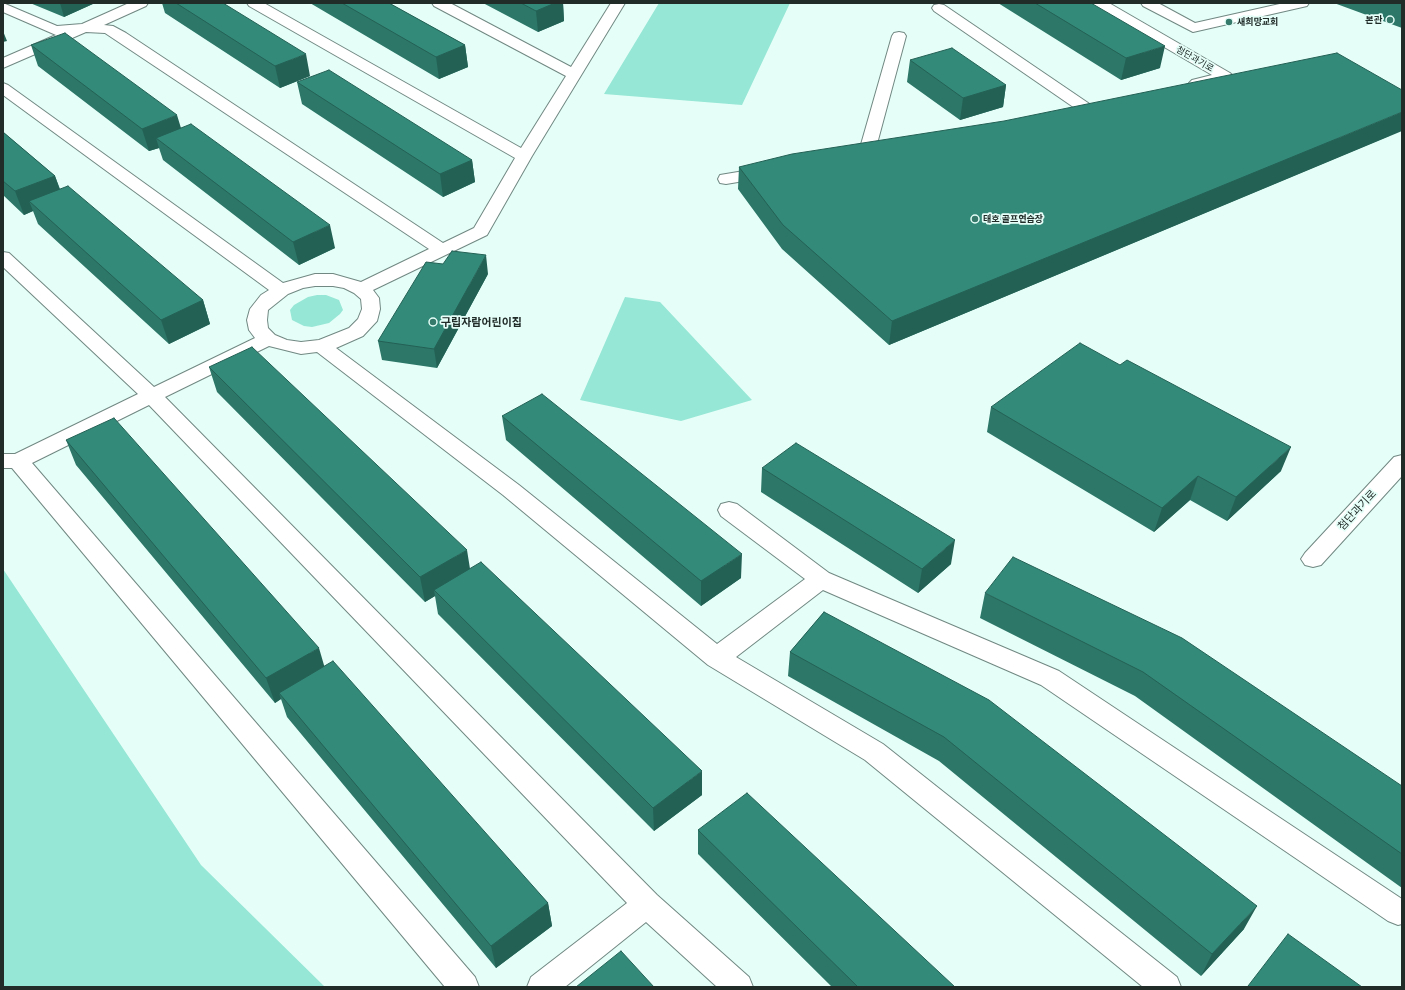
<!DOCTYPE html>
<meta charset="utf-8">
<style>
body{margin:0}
#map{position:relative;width:1405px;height:990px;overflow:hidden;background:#e5fef8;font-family:Ubuntu,sans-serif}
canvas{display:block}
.frame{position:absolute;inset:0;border:4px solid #212b28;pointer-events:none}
</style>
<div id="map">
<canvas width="1405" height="990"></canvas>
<div class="frame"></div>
</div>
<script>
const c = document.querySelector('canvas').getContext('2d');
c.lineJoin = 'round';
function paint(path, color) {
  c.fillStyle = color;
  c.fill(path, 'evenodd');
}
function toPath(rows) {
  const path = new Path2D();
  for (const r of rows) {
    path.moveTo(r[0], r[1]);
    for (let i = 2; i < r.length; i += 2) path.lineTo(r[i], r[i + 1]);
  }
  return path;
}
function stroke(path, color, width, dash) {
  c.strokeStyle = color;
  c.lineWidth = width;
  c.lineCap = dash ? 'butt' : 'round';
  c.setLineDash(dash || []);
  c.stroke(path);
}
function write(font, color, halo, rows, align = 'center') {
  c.font = font + ' Ubuntu,"Noto Sans KR",sans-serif';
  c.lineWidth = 3.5;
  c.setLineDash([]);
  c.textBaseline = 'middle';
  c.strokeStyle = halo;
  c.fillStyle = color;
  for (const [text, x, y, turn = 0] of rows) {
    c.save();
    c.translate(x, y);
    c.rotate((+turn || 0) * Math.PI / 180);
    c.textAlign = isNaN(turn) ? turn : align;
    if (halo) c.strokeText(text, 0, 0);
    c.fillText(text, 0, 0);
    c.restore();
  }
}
paint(toPath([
 [659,3,790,3,742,105,604,94],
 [317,295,326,295,339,300,343,310,340,314,329,323,312,327,304,326,292,320,290,310,294,305,308,297],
 [625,297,660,302,752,400,681,421,580,400],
 [3,569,201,865,325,987,3,987]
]), '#96e7d5');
const minor = toPath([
 [3,3,57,26,82,24,129,3,148,3,146,6,104,25,113,26,126,33,443,243,474,228,515,158,249,6,247,3,264,3,521,148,566,76,434,6,432,3,450,3,571,67,611,3,625,3,532,156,487,235,373,290,379,298,380,309,377,321,363,336,336,348,519,485,717,644,805,579,721,516,718,510,721,504,729,502,737,504,829,573,1059,671,1402,899,1402,924,1398,925,1388,921,1041,685,823,590,736,657,883,744,1177,977,1181,987,1143,987,865,760,708,665,503,495,317,352,301,354,269,346,165,397,657,895,749,977,753,987,717,987,646,922,565,987,527,987,531,977,627,903,149,405,32,463,475,977,479,987,445,987,12,468,3,468,3,454,15,454,138,394,3,267,3,252,9,253,154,387,255,338,249,330,247,320,250,309,261,295,269,290,3,95,3,83,8,85,283,283,315,274,333,274,361,282,429,249,105,33,86,32,3,68,3,58,56,35,3,12,3,3],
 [315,286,333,286,344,288,354,293,361,299,362,309,358,319,349,328,319,340,301,342,287,340,275,335,268,328,267,320,268,310,288,294,303,288,315,286],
 [1092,3,1109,3,1230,73,1233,76,1230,79,1202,86,1192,86,1189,83,1192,80,1212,75,1094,6,1092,3],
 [1141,3,1158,3,1195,23,1284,3,1309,3,1307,6,1193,32,1143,6,1141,3],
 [939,4,944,5,1094,107,1096,110,1094,113,1082,113,934,11,932,8,934,5,939,4],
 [899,32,904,33,906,36,874,155,872,158,866,160,860,158,858,155,892,36,894,33,899,32],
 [768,167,774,168,776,172,774,176,726,184,720,183,718,179,720,175,768,167],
 [1402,455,1402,476,1321,565,1313,567,1305,565,1301,559,1305,553,1394,457,1402,455]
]);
stroke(minor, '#718882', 2);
paint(minor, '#fff');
paint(toPath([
 [30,3,95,3,64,17],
 [162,3,223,3,310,76,280,88,165,13],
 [310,3,389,3,465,45,468,67,439,79],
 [483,3,563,3,564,21,538,32],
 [998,3,1091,3,1160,68,1121,80],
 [1334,3,1402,3,1402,28],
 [31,45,181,128,335,248,299,265,163,160,159,148,149,151,38,66],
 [910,60,1006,85,1003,107,960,120,907,82],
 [297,82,472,160,475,182,443,197,302,104],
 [3,132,55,176,60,189,203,300,210,324,169,344,38,224,33,211,24,215,3,195],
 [1389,136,889,345,782,249,738,189,739,167],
 [488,274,437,368,382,360,378,341],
 [209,367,470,569,702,795,654,831,438,614,435,596,425,602,217,392],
 [991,407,1281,471,1227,521,1190,500,1154,532,987,432],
 [502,416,741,578,701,606,506,440],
 [66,440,324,666,548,903,552,926,496,968,287,717,281,699,275,703,76,465],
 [762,468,951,564,918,593,761,492],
 [985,593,1402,786,1402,888,1135,696,980,618],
 [824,612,1244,929,1201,976,939,761,788,676,790,652],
 [698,830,955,987,832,987,698,854]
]), '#2c7768');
paint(toPath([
 [60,3,95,3,64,17],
 [555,3,563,3,564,21,538,32,536,11],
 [3,31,7,41,3,42],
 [465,45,468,67,439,79,436,57],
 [1165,46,1160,68,1121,80,1126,58],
 [306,54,310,76,280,88,275,66],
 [1006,85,1003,107,960,120,963,98],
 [1402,112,1402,131,889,345,892,321],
 [177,115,184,138,156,138,159,148,149,151,142,129],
 [472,160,475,182,443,197,440,174],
 [55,176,63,199,29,201,33,211,24,215,15,191],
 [330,225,335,248,299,265,293,242],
 [486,255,488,274,437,368,434,349],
 [203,300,210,324,169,344,161,320],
 [1291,447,1281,471,1227,521,1236,497],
 [1198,476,1190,500,1154,532,1162,508],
 [955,540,951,564,918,593,922,569],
 [467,550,471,575,434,590,435,596,425,602,420,577],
 [742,554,741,578,701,606,701,581],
 [319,648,326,672,279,693,281,699,275,703,266,678],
 [702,771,702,795,654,831,653,808],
 [548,903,552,926,496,968,491,946],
 [1257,906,1244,929,1201,976,1212,954]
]), '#246155');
const building = toPath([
 [176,3,223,3,306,54,275,66,176,3],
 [342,3,389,3,465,45,436,57,342,3],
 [521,3,555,3,536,11,521,3],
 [1035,3,1091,3,1165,46,1126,58,1035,3],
 [65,33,177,115,142,129,31,45,65,33],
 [952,48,1006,85,963,98,910,60,952,48],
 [1337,53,1402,90,1402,112,892,321,783,225,739,167,792,154,1004,121,1337,53],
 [329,70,472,160,440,174,297,82,329,70],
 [191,124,330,225,293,242,156,138,191,124],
 [3,132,55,176,15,191,3,181,3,132],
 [68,186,203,300,161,320,29,201,68,186],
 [452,251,486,255,434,349,378,341,426,262,443,264,452,251],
 [1080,343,1120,365,1127,360,1291,447,1236,497,1198,476,1162,508,991,407,1080,343],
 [252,347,467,550,420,577,209,367,252,347],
 [542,394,742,554,701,581,502,416,542,394],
 [114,418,319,648,266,678,66,440,114,418],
 [796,443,955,540,922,569,762,468,796,443],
 [1013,557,1182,638,1402,786,1402,854,1143,672,985,593,1013,557],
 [481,562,702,771,653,808,434,590,481,562],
 [824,612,989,700,1257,906,1212,954,944,737,790,652,824,612],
 [333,661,548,903,491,946,279,693,333,661],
 [747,793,955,987,858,987,698,830,747,793],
 [1288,934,1362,987,1250,987,1248,986,1288,934],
 [621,951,654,987,576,987,621,951]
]);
paint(building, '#338a79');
stroke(building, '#246155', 1);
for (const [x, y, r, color] of [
 [1390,20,4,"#367a6c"],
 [1229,22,4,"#367a6c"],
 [975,219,4,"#367a6c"],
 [433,322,4,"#367a6c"]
]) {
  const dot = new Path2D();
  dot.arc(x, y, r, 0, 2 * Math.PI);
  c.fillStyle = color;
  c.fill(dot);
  stroke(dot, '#e5fef8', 1.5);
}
write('bold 9px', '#212b28', '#e5fef8', [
 ["본관",1382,20,"right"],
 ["새희망교회",1237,22],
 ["태호 골프연습장",983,219]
], 'left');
write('9px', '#212b28', '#e5fef8', [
 ["첨단과기로",1195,59,30]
]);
write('bold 11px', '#212b28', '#e5fef8', [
 ["구립자람어린이집",441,322]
], 'left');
write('11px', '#212b28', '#e5fef8', [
 ["첨단과기로",1357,510,-47]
]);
</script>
